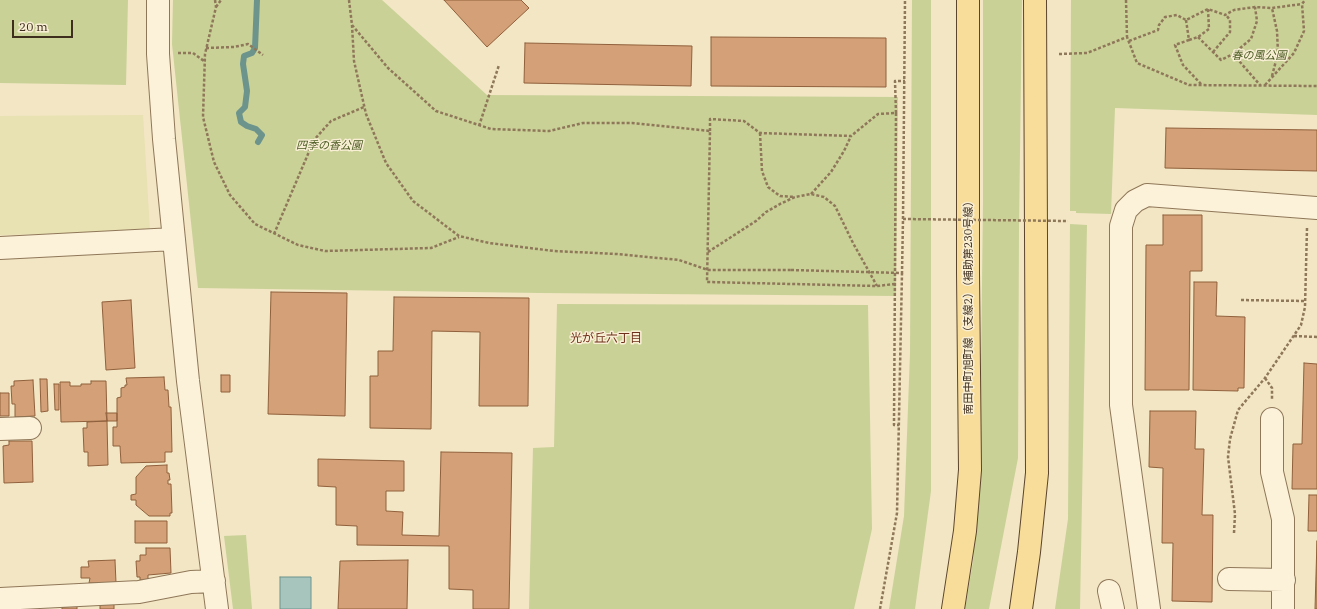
<!DOCTYPE html>
<meta charset="utf-8">
<style>
body{margin:0}
#map{position:relative;width:1317px;height:609px;overflow:hidden;background:#f2e6c4;font-family:"IBM Plex Serif",serif}
canvas{display:block}
.scale{position:absolute;left:12px;top:20px;width:61px;height:18px;box-sizing:border-box;border:2px solid #3e2e1e;border-top:0;padding-left:5px;font-size:12px;line-height:14px;white-space:nowrap;color:#3e2e1e;-webkit-text-stroke:3px #f9efd5;paint-order:stroke}
</style>
<div id="map">
<canvas width="1317" height="609"></canvas>
<div class="scale">20 m</div>
</div>
<script>
const c = document.querySelector('canvas').getContext('2d');
c.lineJoin = 'round';
function paint(path, color) {
  c.fillStyle = color;
  c.fill(path, 'evenodd');
}
function toPath(rows) {
  const path = new Path2D();
  for (const r of rows) {
    path.moveTo(r[0], r[1]);
    for (let i = 2; i < r.length; i += 2) path.lineTo(r[i], r[i + 1]);
  }
  return path;
}
function stroke(path, color, width, dash) {
  c.strokeStyle = color;
  c.lineWidth = width;
  c.lineCap = dash ? 'butt' : 'round';
  c.setLineDash(dash || []);
  c.stroke(path);
}
function write(font, color, halo, rows, align = 'center') {
  c.font = font + ' "IBM Plex Serif","Noto Sans JP",serif';
  c.lineWidth = 3;
  c.setLineDash([]);
  c.textBaseline = 'middle';
  c.strokeStyle = halo;
  c.fillStyle = color;
  for (const [text, x, y, turn = 0] of rows) {
    c.save();
    c.translate(x, y);
    c.rotate((+turn || 0) * Math.PI / 180);
    c.textAlign = isNaN(turn) ? turn : align;
    if (halo) c.strokeText(text, 0, 0);
    c.fillText(text, 0, 0);
    c.restore();
  }
}
paint(toPath([
 [143,115,150,231,0,235,0,116]
]), '#e8e1b1');
paint(toPath([
 [0,0,128,0,126,85,0,83],
 [173,0,382,0,487,95,898,97,896,296,540,293,198,288,172,44],
 [912,0,931,0,931,491,915,609,889,609,904,516,910,353],
 [983,0,1022,0,1019,228,1018,458,989,609,965,609,973,561,980,445,983,204],
 [1071,0,1317,0,1317,115,1115,108,1111,214,1076,213,1076,211,1070,211],
 [1070,224,1087,225,1080,609,1055,609,1068,519],
 [557,304,868,305,872,529,854,609,529,609,533,448,554,447],
 [246,535,252,609,233,609,224,536]
]), '#c9d197');
const water = toPath([
 [280,577,311,577,311,609,280,609,280,577]
]);
paint(water, '#a7c5bd');
stroke(water, '#6c948c', 1);
stroke(toPath([
 [257,0,255,48,252,53,244,56,243,64,247,91,245,107,239,113,241,122,247,126,256,129,262,135,258,142]
]), '#6c948c', 6);
const building = toPath([
 [444,0,521,0,529,8,487,47,444,0],
 [711,37,886,38,886,87,711,86,711,37],
 [525,43,692,46,691,86,524,83,525,43],
 [1166,128,1317,130,1317,171,1165,168,1166,128],
 [1163,215,1202,215,1202,271,1190,271,1189,390,1145,390,1146,245,1163,245,1163,215],
 [1194,282,1217,282,1216,316,1245,317,1244,388,1238,388,1238,391,1193,390,1194,282],
 [271,292,347,293,345,416,268,414,271,292],
 [394,297,529,298,528,406,479,406,480,332,432,331,431,429,370,428,370,376,378,376,378,351,393,351,394,297],
 [131,300,135,368,106,370,102,302,131,300],
 [1304,363,1317,364,1317,489,1292,489,1293,444,1302,444,1304,363],
 [221,375,230,375,230,392,221,392,221,375],
 [164,377,165,390,168,390,169,407,171,407,172,452,165,452,165,462,121,463,120,446,113,446,113,427,117,427,117,398,121,397,121,388,125,387,125,385,127,385,126,378,164,377],
 [40,379,47,379,48,411,41,412,40,379],
 [33,380,35,416,15,417,15,404,12,404,11,386,14,386,14,381,33,380],
 [91,381,106,381,107,421,61,422,60,382,70,382,70,386,81,386,81,384,91,384,91,381],
 [54,384,59,384,59,410,55,410,54,384],
 [0,393,9,393,9,416,0,416,0,393],
 [1150,411,1196,411,1195,449,1204,449,1202,515,1213,515,1212,602,1172,601,1173,543,1162,543,1163,468,1149,467,1150,411],
 [106,413,117,413,117,421,107,421,106,413],
 [107,421,108,465,88,466,88,452,84,452,83,428,87,428,87,422,107,421],
 [9,441,32,441,33,482,4,483,3,446,9,445,9,441],
 [441,452,512,453,509,609,473,609,473,590,449,589,449,546,357,545,357,526,336,525,336,487,318,486,318,459,404,461,404,491,386,491,386,511,403,512,402,535,439,536,441,452],
 [167,465,167,473,169,473,170,480,168,480,168,484,171,484,172,513,170,513,170,516,149,516,136,505,136,500,131,500,131,495,136,494,136,477,146,466,167,465],
 [1309,495,1317,495,1317,531,1308,531,1309,495],
 [135,521,167,521,167,543,135,543,135,521],
 [1317,541,1317,609,1315,609,1317,541],
 [146,548,170,548,171,573,148,575,148,580,140,580,140,577,137,577,136,561,140,561,140,555,146,555,146,548],
 [115,560,116,583,89,583,90,578,81,578,81,567,89,567,88,561,115,560],
 [408,560,407,609,338,609,340,561,408,560],
 [100,603,114,603,114,609,100,609,100,603],
 [77,606,77,609,62,609,62,607,77,606]
]);
paint(building, '#d3a077');
stroke(building, '#90603c', 1);
const minor = toPath([
 [158,0,158,54,164,139,188,381,217,609],
 [0,248,174,239],
 [1272,419,1272,472,1283,519,1283,609],
 [0,429,30,428],
 [1229,579,1284,580],
 [1109,591,1113,609],
 [0,599,139,592,191,582,214,581],
 [1149,609,1121,405,1121,226,1126,210,1135,201,1147,195,1317,208]
]);
const major = toPath([
 [953,609,965,531,970,470,968,273,968,0],
 [1021,609,1029,552,1037,473,1035,0]
]);
stroke(minor, '#8f7759', 24);
stroke(major, '#5c452d', 24);
stroke(toPath([
 [215,0,216,7,205,54,203,117,214,162,230,195,255,224,298,245,325,251,431,248,459,237],
 [349,0,352,25,354,61,366,114,386,163,413,201,459,236,489,243,554,251,617,254,679,260,708,270,791,270],
 [1126,0,1127,37],
 [216,7,221,0],
 [1186,20,1189,40,1175,45,1183,65,1201,84],
 [352,25,388,68,436,111,491,129,549,131,583,123,632,123,710,131,707,282,877,286,895,284],
 [1198,37,1221,60,1233,54,1251,39,1257,21,1255,7],
 [1189,40,1198,37,1209,29,1208,9],
 [1129,41,1158,30,1159,25,1165,17,1177,15,1186,20,1208,9,1225,15,1234,10,1255,7,1272,8,1302,4],
 [206,48,234,47,248,44,263,55],
 [1213,52,1230,32,1230,20,1226,15],
 [178,53,193,53,204,61],
 [1059,54,1087,53,1127,37,1137,63,1189,85,1317,86],
 [1233,54,1260,85],
 [1272,76,1278,53,1277,31,1272,8],
 [1265,85,1294,53,1304,31,1302,4,1305,0],
 [896,113,894,425,899,425],
 [479,126,499,65],
 [710,131,710,119,744,121,760,133,851,136,878,114,896,113,895,81,905,81],
 [760,133,762,171,768,187,780,196,795,197],
 [811,194,831,172,844,151,851,136],
 [903,219,905,0],
 [274,234,314,140,331,121,364,107],
 [708,252,756,221,766,212,780,204,795,197,811,194,824,197,835,206,853,243,877,286],
 [1241,300,1304,301],
 [1294,336,1317,337],
 [1265,378,1272,388,1272,399],
 [1234,533,1235,514,1228,457,1230,439,1238,410,1265,378,1301,325,1305,307,1307,228],
 [880,609,897,513,902,273]
]), '#8f7759', 2.5, [3, 2]);
stroke(minor, '#fcf2d9', 22);
stroke(major, '#f8dd9a', 22);
stroke(toPath([
 [791,270,902,273,903,219,1068,221]
]), '#8f7759', 2.5, [3, 2]);
write('italic 11px', '#4c5c23', '#f9efd5', [
 ["春の風公園",1259,56],
 ["四季の香公園",329,146]
]);
write('11px', '#3e2e1e', '#f9efd5', [
 ["南田中町旭町線（支線2）（補助第230号線）",969,305,-90]
]);
write('12px', '#6e2e19', '#f9efd5', [
 ["光が丘六丁目",606,339]
]);
</script>
